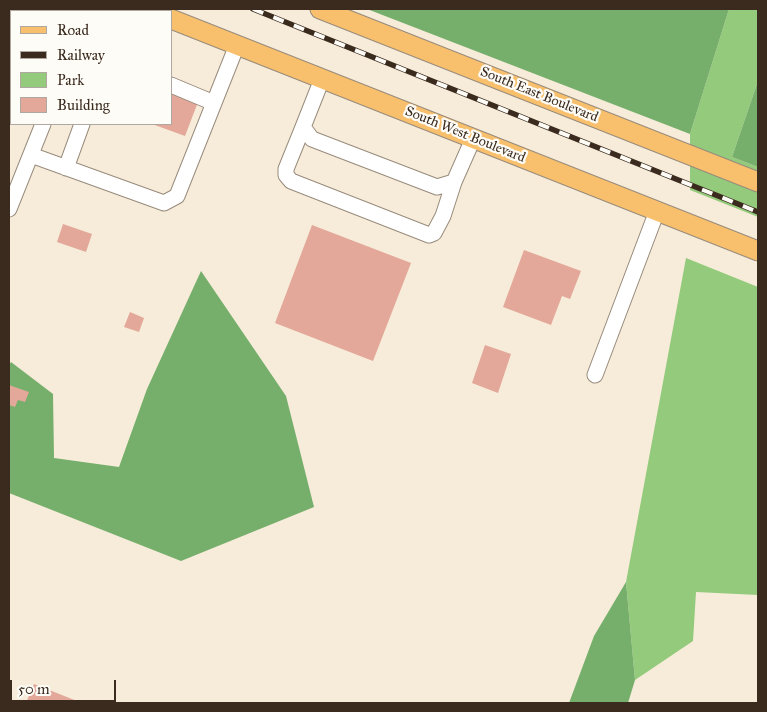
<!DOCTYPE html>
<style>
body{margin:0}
#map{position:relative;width:767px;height:712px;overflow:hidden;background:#f6ecd9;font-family:"IM FELL Great Primer",serif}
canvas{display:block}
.frame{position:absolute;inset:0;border:10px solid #3b2a1e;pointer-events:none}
.legend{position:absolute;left:10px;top:10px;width:162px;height:115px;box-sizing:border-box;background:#fdfcf7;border:1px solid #afa8a0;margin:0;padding:6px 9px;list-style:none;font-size:15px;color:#3b2a1e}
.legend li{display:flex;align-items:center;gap:10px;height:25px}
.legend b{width:25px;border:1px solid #afa8a0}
.scale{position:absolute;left:10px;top:680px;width:106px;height:22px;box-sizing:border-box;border:2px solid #3b2a1e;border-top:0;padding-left:6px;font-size:15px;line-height:18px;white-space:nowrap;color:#3b2a1e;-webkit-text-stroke:4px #fdfcf7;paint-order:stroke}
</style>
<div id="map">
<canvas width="767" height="712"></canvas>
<div class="frame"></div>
<ul class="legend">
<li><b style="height:6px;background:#f8bf6c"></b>Road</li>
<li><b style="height:6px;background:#3b2a1e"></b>Railway</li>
<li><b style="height:14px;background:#93ca7c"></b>Park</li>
<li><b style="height:14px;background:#e3a899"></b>Building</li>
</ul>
<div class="scale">50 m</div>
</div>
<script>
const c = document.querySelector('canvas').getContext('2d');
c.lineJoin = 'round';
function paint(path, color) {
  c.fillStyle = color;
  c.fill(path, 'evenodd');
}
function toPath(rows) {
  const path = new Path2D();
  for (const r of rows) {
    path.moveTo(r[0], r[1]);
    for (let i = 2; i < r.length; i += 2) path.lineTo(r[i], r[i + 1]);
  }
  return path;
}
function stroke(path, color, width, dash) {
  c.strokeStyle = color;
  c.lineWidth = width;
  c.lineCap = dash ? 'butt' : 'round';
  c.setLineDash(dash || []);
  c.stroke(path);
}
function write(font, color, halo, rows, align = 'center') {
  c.font = font + ' "IM FELL Great Primer",serif';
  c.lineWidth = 4.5;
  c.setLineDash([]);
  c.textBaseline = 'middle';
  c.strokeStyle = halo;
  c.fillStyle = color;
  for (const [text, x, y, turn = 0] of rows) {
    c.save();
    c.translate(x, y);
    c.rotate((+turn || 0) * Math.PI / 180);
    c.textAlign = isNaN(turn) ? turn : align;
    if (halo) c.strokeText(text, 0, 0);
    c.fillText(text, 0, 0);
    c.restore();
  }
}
paint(toPath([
 [729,9,758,9,758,81,732,157,758,167,758,217,690,190,690,134],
 [686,258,758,287,758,595,696,592,693,641,635,680,626,582]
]), '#93ca7c');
paint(toPath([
 [367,9,729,9,690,134],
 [758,81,758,167,732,157],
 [201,271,286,396,314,507,181,561,9,493,9,365,11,362,53,394,54,458,119,467,147,389],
 [626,582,635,680,628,703,569,703,594,636]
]), '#76ae6c');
paint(toPath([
 [171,92,198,102,185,136,152,124,171,124],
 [63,224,92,234,86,252,57,242],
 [312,225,411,263,373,361,275,323],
 [524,250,581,271,570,299,562,296,551,325,503,307],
 [130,312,144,318,139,332,124,327],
 [485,345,511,354,498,393,472,383],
 [9,385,29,392,25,402,18,400,15,407,9,405],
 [34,684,82,703,26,703]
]), '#e3a899');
const minor = toPath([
 [89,11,90,9],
 [9,56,11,57],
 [322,79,303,127,312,139,437,187,454,182,473,139],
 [171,85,214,103],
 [303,127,286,169,286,175,291,181,429,235,434,233,443,216,454,182],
 [31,155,164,203,177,196,237,45],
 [66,168,82,124],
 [9,209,43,124],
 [595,375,657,211]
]);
const major = toPath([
 [145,9,151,11],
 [320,9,758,182],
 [171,19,758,251]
]);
stroke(minor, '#988b7c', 17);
stroke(major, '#988b7c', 21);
stroke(minor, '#fff', 15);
stroke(major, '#f8bf6c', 19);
const rail = toPath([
 [253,9,758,212]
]);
stroke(rail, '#3b2a1e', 5.5);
stroke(rail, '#fdfcf7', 4, [11]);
write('14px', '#3b2a1e', '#fdfcf7', [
 ["South East Boulevard",539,95,22],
 ["South West Boulevard",465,135,22]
]);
</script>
